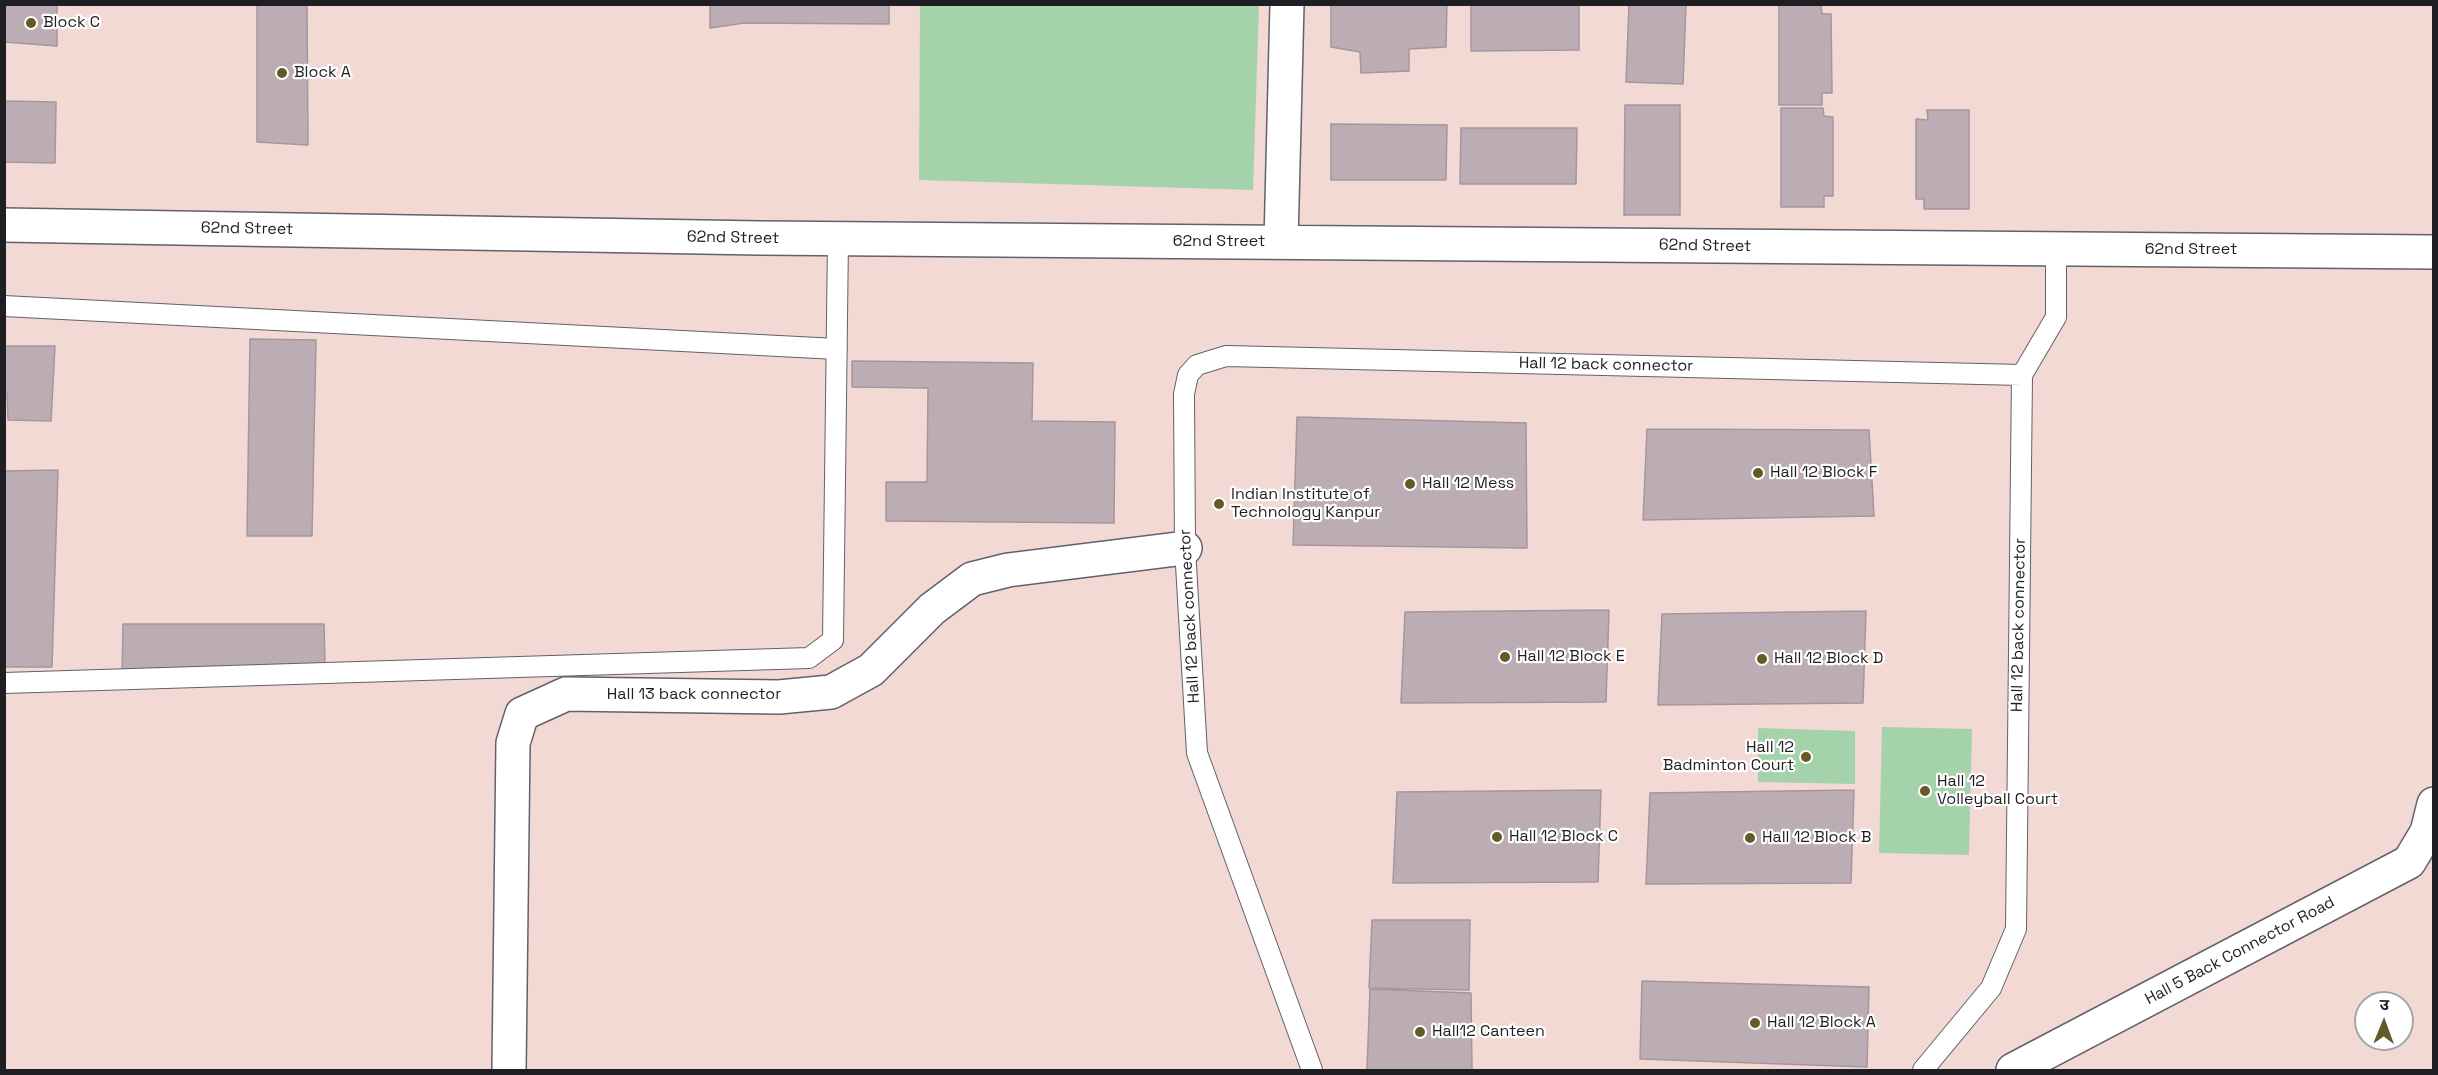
<!DOCTYPE html>
<meta charset="utf-8">
<style>
body{margin:0}
#map{position:relative;width:2438px;height:1075px;overflow:hidden;background:#eae7f7;font-family:"Space Grotesk","Noto Sans Devanagari",sans-serif}
canvas{display:block}
.frame{position:absolute;inset:0;border:6px solid #1f1e23;pointer-events:none}
.north{position:absolute;left:2354px;top:991px;width:60px;height:60px;box-sizing:border-box;background:#fff;border:2px solid #a5a5a7;border-radius:50%;rotate:1deg;font-size:16px;font-weight:700;line-height:24px;text-align:center;color:#1f1e23}
.north::after{content:'';display:block;margin:auto;width:21px;height:27px;background:#655a27;clip-path:polygon(50% 0,100% 100%,50% 72%,0 100%)}
</style>
<div id="map">
<canvas width="2438" height="1075"></canvas>
<div class="frame"></div>
<div class="north">उ</div>
</div>
<script>
const c = document.querySelector('canvas').getContext('2d');
c.lineJoin = 'round';
function paint(path, color) {
  c.fillStyle = color;
  c.fill(path, 'evenodd');
}
function toPath(rows) {
  const path = new Path2D();
  for (const r of rows) {
    path.moveTo(r[0], r[1]);
    for (let i = 2; i < r.length; i += 2) path.lineTo(r[i], r[i + 1]);
  }
  return path;
}
function stroke(path, color, width, dash) {
  c.strokeStyle = color;
  c.lineWidth = width;
  c.lineCap = dash ? 'butt' : 'round';
  c.setLineDash(dash || []);
  c.stroke(path);
}
function write(font, color, halo, rows, align = 'center') {
  c.font = font + ' "Space Grotesk",sans-serif';
  c.lineWidth = 4.5;
  c.setLineDash([]);
  c.textBaseline = 'middle';
  c.strokeStyle = halo;
  c.fillStyle = color;
  for (const [text, x, y, turn = 0] of rows) {
    c.save();
    c.translate(x, y);
    c.rotate((+turn || 0) * Math.PI / 180);
    c.textAlign = isNaN(turn) ? turn : align;
    if (halo) c.strokeText(text, 0, 0);
    c.fillText(text, 0, 0);
    c.restore();
  }
}
paint(toPath([
 [5,5,2433,5,2433,1070,5,1070],
 [2366,1003,2402,1003,2402,1039,2366,1039]
]), '#f3d9d4');
paint(toPath([
 [920,5,1259,5,1253,190,919,180],
 [1882,727,1972,729,1969,855,1879,853],
 [1758,728,1855,731,1855,784,1758,782]
]), '#a4d2aa');
const building = toPath([
 [4,4,57,4,57,46,4,42,4,4],
 [257,4,307,4,308,145,257,142,257,4],
 [710,4,889,4,889,24,744,23,710,28,710,4],
 [1331,4,1447,4,1446,47,1409,49,1409,71,1361,73,1360,52,1331,47,1331,4],
 [1471,4,1579,4,1579,50,1471,51,1471,4],
 [1629,4,1686,4,1683,84,1626,82,1629,4],
 [1779,5,1821,5,1822,14,1831,14,1832,93,1822,93,1822,105,1779,105,1779,5],
 [4,101,56,102,55,163,4,162,4,101],
 [1625,105,1680,105,1680,215,1624,215,1625,105],
 [1781,108,1823,108,1824,116,1833,117,1833,196,1824,196,1824,207,1781,207,1781,108],
 [1927,110,1969,110,1969,209,1924,209,1924,199,1916,199,1916,119,1928,120,1927,110],
 [1331,124,1447,125,1446,180,1331,180,1331,124],
 [1461,128,1577,128,1576,184,1460,184,1461,128],
 [250,339,316,340,312,536,247,536,250,339],
 [4,346,55,346,51,421,8,420,7,393,4,393,4,346],
 [852,361,1033,363,1032,421,1115,422,1114,523,886,521,886,482,927,482,928,388,852,387,852,361],
 [1297,417,1526,423,1527,548,1293,545,1297,417],
 [1647,429,1869,430,1874,516,1643,520,1647,429],
 [58,470,52,667,4,667,4,471,58,470],
 [1609,610,1606,702,1401,703,1405,612,1609,610],
 [1866,611,1863,703,1658,705,1662,614,1866,611],
 [123,624,324,624,325,665,122,674,123,624],
 [1601,790,1598,882,1393,883,1397,792,1601,790],
 [1854,790,1851,883,1646,884,1650,793,1854,790],
 [1372,920,1470,920,1469,990,1369,988,1372,920],
 [1642,981,1869,987,1867,1067,1640,1059,1642,981],
 [1370,989,1471,993,1472,1070,1367,1070,1370,989]
]);
paint(building, '#bcadb5');
stroke(building, '#a4959e', 1.5);
const service = toPath([
 [4,306,837,349],
 [2022,375,2056,317,2056,249],
 [4,683,809,658,833,640,838,239],
 [1312,1070,1197,753,1185,548,1184,394,1188,375,1197,365,1226,356,2022,375,2016,929,1991,988,1923,1070]
]);
const minor = toPath([
 [4,225,760,238,2434,252],
 [1281,242,1287,4],
 [509,1070,513,743,522,714,566,694,779,697,831,692,871,670,932,609,972,579,1008,570,1185,548],
 [2013,1070,2409,862,2427,832,2434,804]
]);
stroke(service, '#62606d', 22);
stroke(minor, '#62606d', 36);
stroke(service, '#fff', 20);
stroke(minor, '#fff', 33);
for (const [x, y, r, color] of [
 [31,23,6,"#655a27"],
 [282,73,6,"#655a27"],
 [1758,473,6,"#655a27"],
 [1410,484,6,"#655a27"],
 [1219,504,6,"#655a27"],
 [1505,657,6,"#655a27"],
 [1762,659,6,"#655a27"],
 [1806,757,6,"#655a27"],
 [1925,791,6,"#655a27"],
 [1497,837,6,"#655a27"],
 [1750,838,6,"#655a27"],
 [1755,1023,6,"#655a27"],
 [1420,1032,6,"#655a27"]
]) {
  const dot = new Path2D();
  dot.arc(x, y, r, 0, 2 * Math.PI);
  c.fillStyle = color;
  c.fill(dot);
  stroke(dot, '#fff', 2);
}
write('16px', '#1f1e23', '#fff', [
 ["Block C",43,23],
 ["Block A",294,73],
 ["Hall 12 Block F",1770,473],
 ["Hall 12 Mess",1422,484],
 ["Indian Institute of",1231,495],
 ["Technology Kanpur",1231,513],
 ["Hall 12 Block E",1517,657],
 ["Hall 12 Block D",1774,659],
 ["Hall 12",1794,748,"right"],
 ["Badminton Court",1794,766,"right"],
 ["Hall 12",1937,782],
 ["Volleyball Court",1937,800],
 ["Hall 12 Block C",1509,837],
 ["Hall 12 Block B",1762,838],
 ["Hall 12 Block A",1767,1023],
 ["Hall12 Canteen",1432,1032]
], 'left');
write('16px', '#1f1e23', '#fff', [
 ["62nd Street",247,229,1],
 ["62nd Street",733,238,1],
 ["62nd Street",1219,242],
 ["62nd Street",1705,246,1],
 ["62nd Street",2191,250],
 ["Hall 12 back connector",1606,365,1],
 ["Hall 12 back connector",1190,616,-93],
 ["Hall 12 back connector",2019,625,-89],
 ["Hall 13 back connector",694,695],
 ["Hall 5 Back Connector Road",2240,951,-28]
]);
</script>
